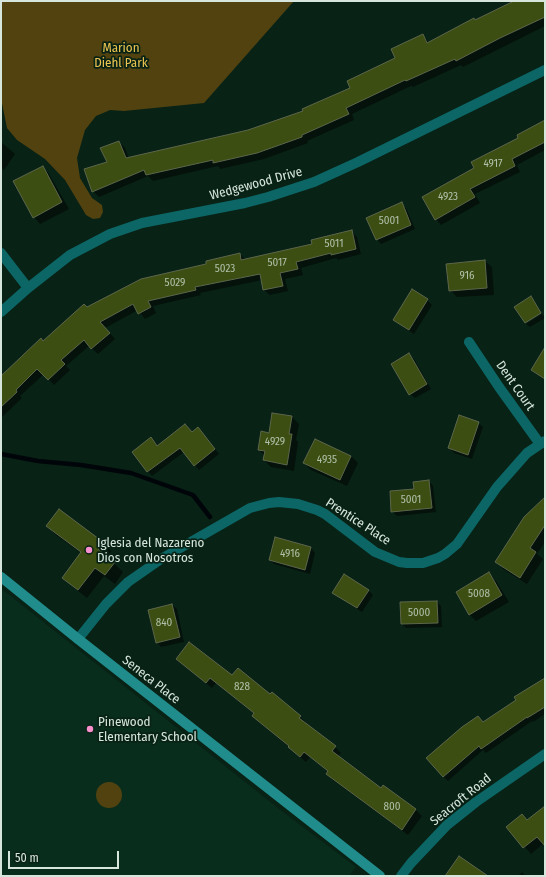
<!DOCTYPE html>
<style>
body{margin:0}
#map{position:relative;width:546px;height:877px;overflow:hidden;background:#082215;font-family:"Fira Sans Condensed",sans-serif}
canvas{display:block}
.frame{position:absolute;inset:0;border:2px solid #d7e6dd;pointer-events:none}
.scale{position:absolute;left:8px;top:851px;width:111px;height:18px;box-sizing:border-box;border:2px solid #d7e6dd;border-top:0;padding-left:5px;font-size:12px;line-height:14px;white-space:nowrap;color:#d7e6dd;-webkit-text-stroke:3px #082215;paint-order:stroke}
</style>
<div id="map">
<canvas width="546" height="877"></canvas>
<div class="frame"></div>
<div class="scale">50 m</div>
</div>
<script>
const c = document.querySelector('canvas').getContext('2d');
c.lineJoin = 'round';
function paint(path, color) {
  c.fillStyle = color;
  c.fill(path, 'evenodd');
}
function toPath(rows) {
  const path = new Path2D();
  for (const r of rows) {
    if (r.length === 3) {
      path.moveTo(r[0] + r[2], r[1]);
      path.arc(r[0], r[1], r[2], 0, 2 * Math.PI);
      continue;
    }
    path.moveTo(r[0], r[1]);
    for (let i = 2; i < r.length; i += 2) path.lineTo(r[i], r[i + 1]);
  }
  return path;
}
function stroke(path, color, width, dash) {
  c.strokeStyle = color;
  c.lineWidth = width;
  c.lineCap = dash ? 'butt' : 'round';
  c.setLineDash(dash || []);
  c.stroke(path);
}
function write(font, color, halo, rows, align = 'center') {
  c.font = font + ' "Fira Sans Condensed",sans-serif';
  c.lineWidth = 3.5;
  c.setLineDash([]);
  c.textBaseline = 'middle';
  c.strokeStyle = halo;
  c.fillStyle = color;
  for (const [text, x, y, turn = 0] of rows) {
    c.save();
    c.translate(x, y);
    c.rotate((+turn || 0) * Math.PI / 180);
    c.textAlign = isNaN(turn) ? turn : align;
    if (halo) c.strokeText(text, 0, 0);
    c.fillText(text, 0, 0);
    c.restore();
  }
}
paint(toPath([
 [3,590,283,812,356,867,349,876,1,876,1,593]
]), '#092d1d');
paint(toPath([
 [1,1,294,1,204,103,124,111,110,110,96,116,85,130,77,158,80,178,92,198,102,205,103,212,100,218,93,219,86,215,65,180,45,159,17,140,7,128,1,98],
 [109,795,13]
]), '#524210');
paint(toPath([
 [508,1,545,1,545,26,463,67,461,65,413,87,411,86,352,114,354,120,307,141,308,143,264,159,220,169,218,166,153,181,148,176,99,197,93,191,119,142,125,148,129,159,248,131,304,111,352,88,396,59,423,35,429,43,510,4],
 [545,121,545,150,517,165,520,172,475,194,480,203,441,225,436,219,475,168],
 [1,142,15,154,4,170,1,167],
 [43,167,49,174,69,209,40,224,34,217],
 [401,204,406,208,415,229,381,244,377,239],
 [351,231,357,237,361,254,338,260,336,258,301,268,303,275,285,279,288,291,270,295,264,290,262,280,200,293,201,295,153,306,156,313,145,319,138,310,105,328,115,339,98,354,89,346,66,366,70,370,54,385,44,374,20,396,22,398,1,418,1,377,43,342,87,308,240,254,246,260,313,245],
 [485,261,492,267,494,295,457,297,450,290],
 [412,291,427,300,432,305,414,334,399,324,394,320],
 [542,314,545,318,530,327,526,324],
 [409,355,414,359,431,389,415,398,410,394],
 [273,414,292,417,299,424,296,440,298,442,294,471,271,467,264,460,265,456,259,450,269,434],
 [478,423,483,427,472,459,454,453,450,448],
 [185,425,192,433,202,433,219,454,199,470,184,452,152,476,148,471,155,443,158,447],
 [315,440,351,456,358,463,347,486,311,470,304,463],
 [429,481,433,486,436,512,397,516,392,511,415,490],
 [545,499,545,542,537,554,543,559,527,584,503,569,497,562],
 [47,526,102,542,111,551,107,557,123,572,115,584,104,576,87,598,72,586,63,578,81,553,56,535],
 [311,548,315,553,310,574,274,564,270,560],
 [489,574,496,581,509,602,476,621,469,614],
 [368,590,373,595,362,612,338,597,334,592],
 [437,602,441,606,442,627,406,628,402,624],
 [172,605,177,609,184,642,161,647,157,642],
 [177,659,232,676,270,695,300,717,306,722,305,724,335,747,341,753,338,756,381,789,383,786,416,810,422,816,408,835,333,780,327,774,329,772,310,757,306,762,295,753,289,747,259,722,255,714,216,683,212,688],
 [545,679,545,714,533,722,532,721,486,753,483,750,448,781,443,776,478,717,484,723],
 [545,814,545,845,544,843,531,854,508,827],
 [522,872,526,876,518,876]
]), '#0007');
stroke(toPath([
 [1,454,38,461,81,465,131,473,193,495,210,517]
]), '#00050a', 4.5);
const building = toPath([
 [514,1,545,1,545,17,500,38,456,61,455,59,406,81,405,80,346,108,349,114,302,135,302,137,257,153,213,163,213,160,146,175,144,170,92,192,84,169,107,162,100,148,119,141,126,158,248,130,303,111,302,109,350,88,347,81,395,58,391,49,423,34,427,43,474,18,475,20,514,1],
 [545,120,545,142,512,159,515,166,470,189,475,197,435,220,422,197,474,168,471,162,518,138,517,135,545,120],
 [43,166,62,202,33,218,13,181,43,166],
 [402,202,411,225,376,240,366,218,402,202],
 [352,230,356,249,331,255,331,253,296,262,298,269,280,273,283,286,263,290,260,274,195,287,196,290,148,301,151,307,138,314,133,304,100,322,110,333,91,349,84,340,61,360,65,364,48,380,37,369,16,390,17,392,1,407,1,376,41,338,43,341,84,304,87,307,141,279,206,264,206,261,240,253,241,260,312,244,311,240,352,230],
 [485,260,487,288,449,291,446,264,485,260],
 [412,289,428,299,409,330,393,320,412,289],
 [531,296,541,313,525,323,514,307,531,296],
 [545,347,545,379,531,370,545,347],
 [409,353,427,384,409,395,391,364,409,353],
 [272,413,292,416,289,434,292,434,287,465,263,460,265,451,258,450,261,431,269,433,272,413],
 [459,415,479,422,468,455,448,448,459,415],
 [185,424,192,432,198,427,215,449,194,466,180,448,147,472,132,452,151,437,157,446,185,424],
 [315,439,351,456,340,480,303,463,315,439],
 [429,480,432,508,391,512,390,491,414,489,413,482,429,480],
 [545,497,545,525,530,548,536,552,520,578,495,562,524,517,545,497],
 [59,509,103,542,98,549,115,562,105,575,95,568,78,590,62,578,81,552,46,526,59,509],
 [275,537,311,547,305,570,269,560,275,537],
 [489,572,502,595,469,615,456,592,489,572],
 [344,574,369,590,357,608,332,593,344,574],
 [437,601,438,623,401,624,400,602,437,601],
 [172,604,180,637,156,643,148,610,172,604],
 [189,642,232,675,238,668,270,694,272,692,301,716,299,718,336,746,332,751,381,788,383,785,416,809,402,830,326,774,328,771,304,752,300,757,288,747,289,746,252,716,254,713,210,678,206,683,176,659,189,642],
 [545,678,545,707,527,718,527,717,481,749,479,746,443,777,426,758,462,727,478,716,483,722,516,700,514,697,545,678],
 [545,806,545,846,537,837,523,848,506,827,522,814,527,820,545,806],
 [459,856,488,876,445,876,459,856]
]);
paint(building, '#3c4e11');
stroke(building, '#5d664c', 1);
stroke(toPath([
 [1,253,28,288],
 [1,312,28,288,70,255,110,234,142,223,245,203,268,197,314,182,358,162,545,70],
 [469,342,499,387,540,444],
 [78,639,106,604,128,582,161,559,250,508,269,503,279,502,298,504,317,510,325,514,375,552,399,562,407,563,423,563,438,558,445,554,457,544,497,487,527,453,545,441],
 [401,876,411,863,447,825,476,802,545,754]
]), '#0c6666', 10);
stroke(toPath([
 [1,577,78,639,380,876]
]), '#218c8c', 10);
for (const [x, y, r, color] of [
 [89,550,4,"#f790cd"],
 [90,729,4,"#f790cd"]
]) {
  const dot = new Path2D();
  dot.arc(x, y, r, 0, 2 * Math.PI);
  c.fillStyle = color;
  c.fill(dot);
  stroke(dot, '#082215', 1.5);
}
write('11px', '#b0c0aa', null, [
 ["4917",493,164],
 ["4923",448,197],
 ["5001",389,221],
 ["5011",334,244],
 ["5017",277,263],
 ["5023",225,269],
 ["916",467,276],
 ["5029",175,283],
 ["4929",275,442],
 ["4935",327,460],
 ["5001",411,500],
 ["4916",290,554],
 ["5008",479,594],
 ["5000",419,613],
 ["840",164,623],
 ["828",242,687],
 ["800",392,807]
]);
write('13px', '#ecc450', '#082215', [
 ["Marion",121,48],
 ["Diehl Park",121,63]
]);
write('13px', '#d7e6dd', '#082215', [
 ["Wedgewood Drive",256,184,-15],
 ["Dent Court",515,386,55],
 ["Prentice Place",358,522,33],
 ["Seneca Place",151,680,38],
 ["Seacroft Road",461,800,-39]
]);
write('13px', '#d7e6dd', '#082215', [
 ["Iglesia del Nazareno",97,543],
 ["Dios con Nosotros",97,558],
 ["Pinewood",98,722],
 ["Elementary School",98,737]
], 'left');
</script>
